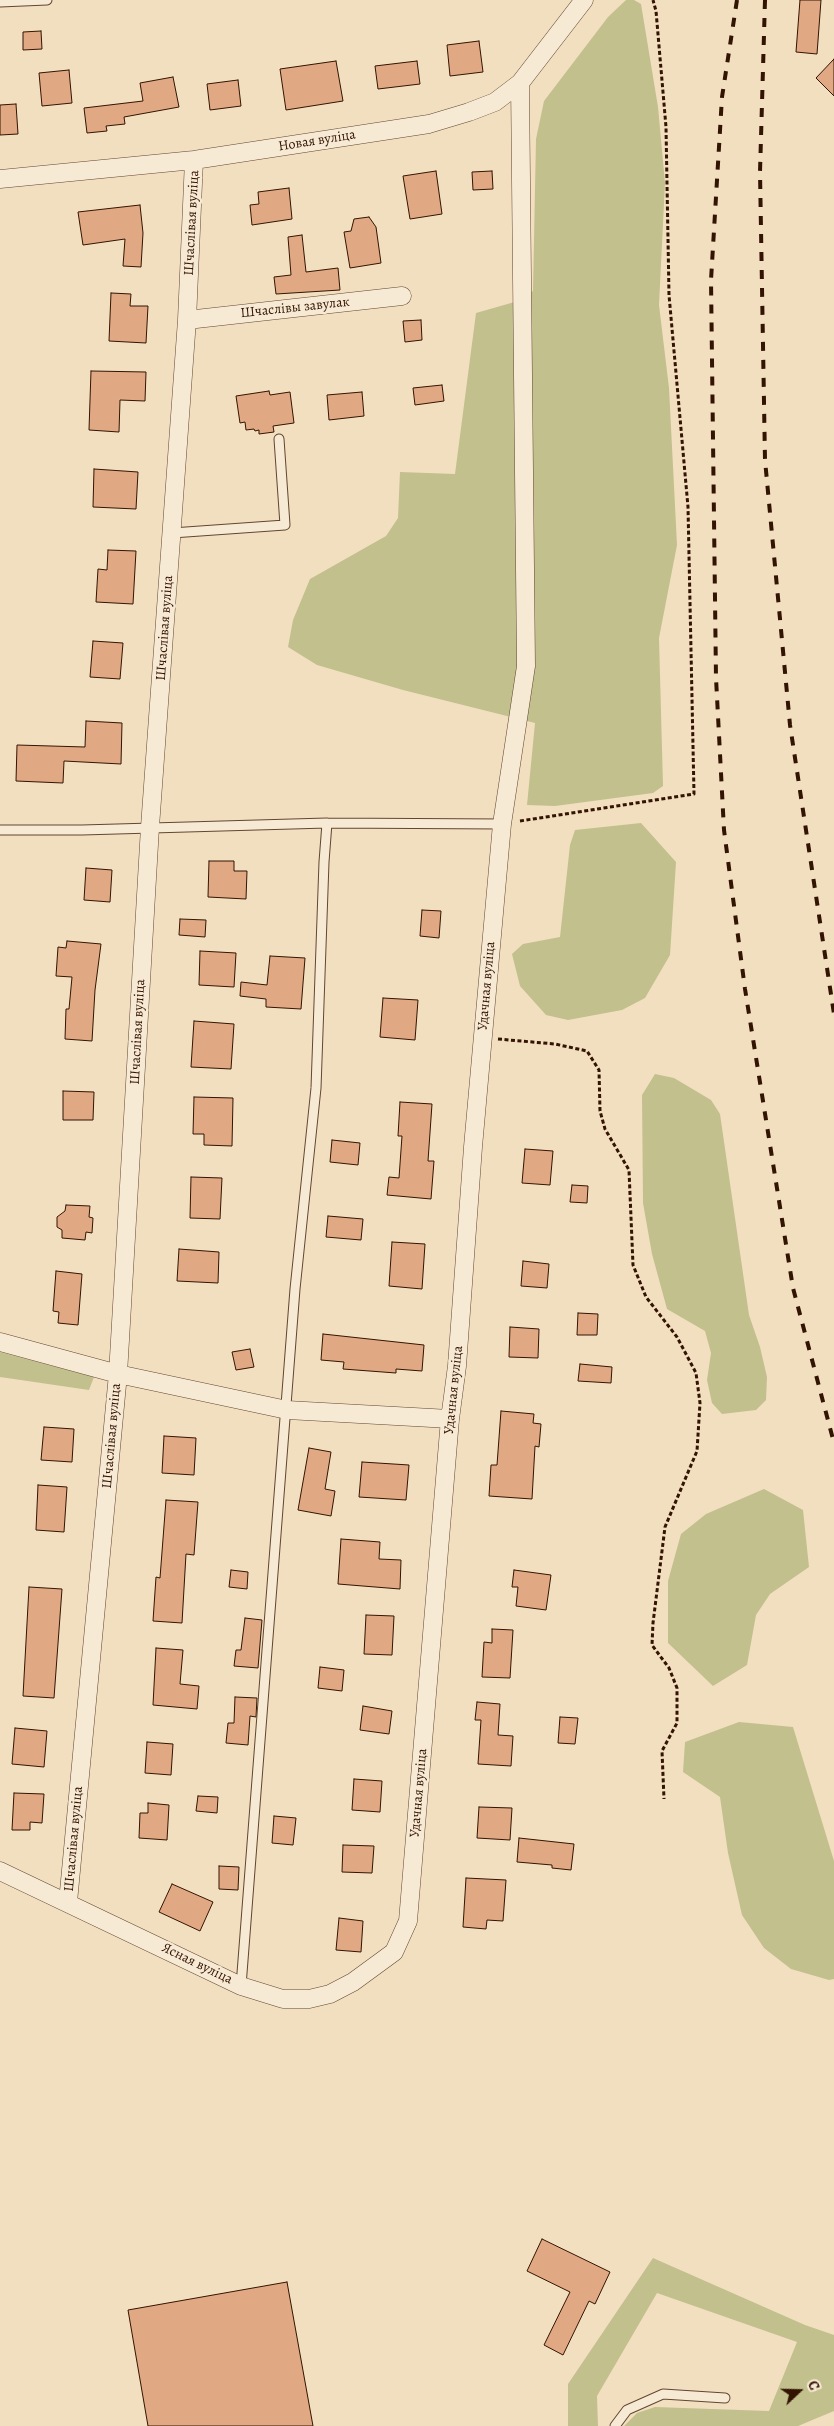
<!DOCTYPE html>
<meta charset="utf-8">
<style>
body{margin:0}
#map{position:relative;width:834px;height:2426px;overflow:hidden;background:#f2dfbf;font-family:Alegreya,serif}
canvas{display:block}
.north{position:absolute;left:774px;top:2366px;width:50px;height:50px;-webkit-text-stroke:4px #f7ead5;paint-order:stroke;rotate:69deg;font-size:14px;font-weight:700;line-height:20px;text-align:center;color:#331302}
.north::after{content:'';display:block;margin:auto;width:18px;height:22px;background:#331302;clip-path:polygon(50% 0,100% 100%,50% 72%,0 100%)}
</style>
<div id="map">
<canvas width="834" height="2426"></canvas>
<div class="north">С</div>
</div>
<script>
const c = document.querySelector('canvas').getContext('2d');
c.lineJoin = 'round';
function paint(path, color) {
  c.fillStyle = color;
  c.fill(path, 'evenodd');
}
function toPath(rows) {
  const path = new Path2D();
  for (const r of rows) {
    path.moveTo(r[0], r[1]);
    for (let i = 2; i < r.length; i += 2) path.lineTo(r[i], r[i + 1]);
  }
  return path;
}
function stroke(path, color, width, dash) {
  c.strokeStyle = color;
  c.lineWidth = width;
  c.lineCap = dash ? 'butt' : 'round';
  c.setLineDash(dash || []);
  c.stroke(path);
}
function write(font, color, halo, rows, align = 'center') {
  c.font = font + ' Alegreya,serif';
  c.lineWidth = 5;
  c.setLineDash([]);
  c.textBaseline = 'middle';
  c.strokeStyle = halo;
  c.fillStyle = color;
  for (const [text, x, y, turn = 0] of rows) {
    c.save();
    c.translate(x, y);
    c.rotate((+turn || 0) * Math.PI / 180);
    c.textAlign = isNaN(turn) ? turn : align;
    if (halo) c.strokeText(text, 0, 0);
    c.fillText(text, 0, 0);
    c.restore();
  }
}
paint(toPath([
 [626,0,634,0,641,4,658,107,665,183,659,305,669,388,677,545,659,638,663,786,653,793,555,806,527,805,535,723,403,690,317,665,288,647,293,620,310,579,386,536,398,518,400,472,455,474,476,313,518,301,533,291,536,139,544,101,608,17],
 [641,823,676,862,670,955,645,998,622,1010,568,1020,546,1015,520,986,512,954,523,944,560,937,570,845,575,830],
 [655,1074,674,1078,711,1100,720,1114,749,1315,760,1347,767,1377,766,1400,756,1410,722,1414,712,1403,707,1380,711,1353,705,1331,667,1309,652,1254,643,1203,642,1095],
 [0,1352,94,1377,89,1390,0,1377],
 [764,1489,803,1510,809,1567,770,1594,756,1615,747,1665,713,1686,668,1643,668,1581,681,1534,706,1514],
 [739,1722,793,1727,834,1861,834,1979,829,1980,791,1969,764,1948,742,1915,728,1853,720,1797,683,1772,685,1742],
 [653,2258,805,2325,834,2335,834,2411,798,2426,624,2426,637,2413,655,2407,769,2411,797,2342,657,2293,597,2396,598,2426,568,2426,568,2384]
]), '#c2c08d');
const building = toPath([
 [800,0,821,0,817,54,796,52,800,0],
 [41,31,42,49,23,50,23,32,41,31],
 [479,41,483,72,450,76,447,45,479,41],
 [834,59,834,96,816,78,834,59],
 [336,61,343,101,286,110,280,69,336,61],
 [417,61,420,84,378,89,375,66,417,61],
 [69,70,72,103,42,106,39,73,69,70],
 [173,77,179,107,124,117,125,124,106,126,107,131,87,133,84,108,143,101,140,83,173,77],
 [238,80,241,106,210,110,207,84,238,80],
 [16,104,18,134,0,135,0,105,16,104],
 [436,171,442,214,410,219,403,176,436,171],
 [492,171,493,189,473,190,472,172,492,171],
 [289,188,292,219,252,225,250,205,259,204,258,192,289,188],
 [140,205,143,233,141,267,123,266,125,239,83,245,78,212,140,205],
 [369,217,376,227,381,263,350,268,344,232,351,231,354,219,369,217],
 [302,235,306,272,338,268,340,290,276,294,274,277,291,275,288,237,302,235],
 [111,293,131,294,130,306,148,306,146,343,109,341,111,293],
 [421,320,422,340,405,342,403,321,421,320],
 [91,371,146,372,145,401,120,400,119,432,89,430,91,371],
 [442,385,444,401,415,405,413,388,442,385],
 [269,391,270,395,290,392,294,423,273,426,274,432,259,434,259,430,255,431,254,429,246,430,245,422,240,423,236,396,269,391],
 [362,392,364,416,329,420,327,395,362,392],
 [94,469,138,472,136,509,93,507,94,469],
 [108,550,136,551,133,604,96,602,98,569,107,570,108,550],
 [93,641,123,643,120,679,90,677,93,641],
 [86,721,122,723,121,764,64,761,63,783,16,781,17,745,85,747,86,721],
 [209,861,234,861,234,871,247,871,246,899,208,897,209,861],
 [86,868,112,870,110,902,84,900,86,868],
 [422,910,441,911,439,938,420,936,422,910],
 [180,919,206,920,205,937,179,935,180,919],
 [67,941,101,944,95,990,92,1041,65,1039,66,1009,69,1009,72,977,56,976,58,947,66,948,67,941],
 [200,951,236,953,234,987,199,985,200,951],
 [270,956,305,958,301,1009,266,1007,266,999,240,996,241,982,267,985,270,956],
 [383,998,418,1000,415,1040,380,1037,383,998],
 [194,1021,234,1024,231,1069,191,1067,194,1021],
 [63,1091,94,1092,93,1120,63,1120,63,1091],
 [194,1097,233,1098,232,1146,204,1145,204,1134,193,1134,194,1097],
 [400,1102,432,1104,428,1161,434,1161,431,1199,387,1195,389,1177,399,1178,402,1136,398,1136,400,1102],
 [332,1140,360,1143,358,1165,330,1162,332,1140],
 [525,1149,553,1151,550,1185,522,1183,525,1149],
 [191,1177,222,1178,220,1219,190,1218,191,1177],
 [572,1185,588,1186,587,1203,570,1202,572,1185],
 [66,1205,90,1206,89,1217,93,1218,92,1233,86,1232,85,1240,62,1238,62,1230,57,1227,57,1217,65,1211,66,1205],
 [328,1216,363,1219,361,1240,326,1237,328,1216],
 [392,1242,425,1244,422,1289,389,1286,392,1242],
 [179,1249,219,1252,218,1283,177,1281,179,1249],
 [523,1261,549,1264,547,1288,521,1286,523,1261],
 [56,1271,82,1274,78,1325,58,1323,59,1312,53,1311,56,1271],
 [578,1313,598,1314,597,1335,577,1335,578,1313],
 [510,1327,539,1329,538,1358,509,1357,510,1327],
 [323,1334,424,1345,422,1371,396,1369,396,1373,343,1369,344,1362,321,1360,323,1334],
 [250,1349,254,1367,236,1370,232,1352,250,1349],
 [580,1364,612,1367,611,1383,578,1381,580,1364],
 [501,1411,534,1414,533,1423,541,1424,539,1447,535,1446,532,1499,489,1496,491,1465,497,1465,501,1411],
 [44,1427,74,1429,72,1462,41,1460,44,1427],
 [164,1436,196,1438,194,1475,162,1473,164,1436],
 [309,1448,331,1452,325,1489,335,1491,331,1516,298,1510,309,1448],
 [362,1462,409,1465,406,1500,359,1497,362,1462],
 [38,1485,67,1487,64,1532,36,1530,38,1485],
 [166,1500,198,1502,194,1555,186,1554,182,1623,153,1621,156,1577,160,1578,166,1500],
 [341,1539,380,1542,379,1559,401,1560,400,1589,338,1584,341,1539],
 [231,1570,248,1572,247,1589,229,1587,231,1570],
 [514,1570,551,1575,546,1610,516,1606,518,1587,512,1587,514,1570],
 [29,1587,62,1589,54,1698,23,1696,29,1587],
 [366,1615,394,1616,392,1655,364,1654,366,1615],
 [245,1618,262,1620,258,1668,234,1666,236,1650,241,1650,245,1618],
 [492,1629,513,1630,510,1678,482,1677,484,1642,492,1643,492,1629],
 [156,1648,183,1650,180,1684,199,1686,197,1709,153,1705,156,1648],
 [320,1667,344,1670,342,1691,318,1688,320,1667],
 [235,1697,257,1698,256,1717,250,1716,248,1745,226,1743,228,1723,234,1723,235,1697],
 [477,1702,500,1704,498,1735,513,1736,511,1766,478,1764,481,1720,475,1720,477,1702],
 [363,1706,392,1711,389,1734,360,1730,363,1706],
 [560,1717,578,1718,575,1744,558,1743,560,1717],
 [15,1728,47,1731,44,1767,12,1764,15,1728],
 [147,1742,173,1744,171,1775,145,1773,147,1742],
 [354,1779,382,1781,380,1812,352,1810,354,1779],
 [14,1793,44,1794,42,1823,30,1822,30,1830,12,1830,14,1793],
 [198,1796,218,1797,217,1813,196,1811,198,1796],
 [148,1803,169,1805,167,1840,139,1838,140,1813,148,1813,148,1803],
 [479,1807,512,1808,510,1840,477,1838,479,1807],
 [274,1816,296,1818,293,1845,272,1843,274,1816],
 [519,1838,574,1844,571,1870,552,1868,552,1865,517,1862,519,1838],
 [343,1845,374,1846,372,1873,342,1872,343,1845],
 [219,1866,239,1867,238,1890,219,1889,219,1866],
 [466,1878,506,1880,503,1921,487,1920,486,1929,463,1927,466,1878],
 [172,1884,213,1902,200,1931,159,1912,172,1884],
 [339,1918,363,1921,361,1952,336,1950,339,1918],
 [542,2239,610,2272,595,2304,589,2301,563,2355,544,2345,570,2292,527,2271,542,2239],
 [287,2282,313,2426,148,2426,128,2310,287,2282]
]);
paint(building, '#e0a983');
stroke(building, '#331302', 1);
const lane = toPath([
 [0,2,47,0],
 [172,533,285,525,279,439],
 [0,830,82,830,327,823,502,824],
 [241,1986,295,1289,316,1088,324,862,327,823],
 [615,2426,627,2410,663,2394,725,2398]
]);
const street = toPath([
 [0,179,194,160,429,124,469,112,495,102,520,83,584,0],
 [187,320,402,296],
 [0,1342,118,1374,287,1410,450,1419],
 [0,1871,241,1986,283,1999,309,1999,330,1994,353,1982,394,1952,408,1921,450,1419,457,1366,473,1147,502,824,526,666,520,83],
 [68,1902,118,1374,150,827,187,320,194,160]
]);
stroke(lane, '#634631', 11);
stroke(street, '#634631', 19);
stroke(toPath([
 [520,821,694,794,688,507,669,295,666,127,656,11,653,0],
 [498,1039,555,1044,587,1051,599,1070,600,1111,605,1129,629,1170,633,1265,646,1297,677,1337,696,1373,700,1403,697,1451,665,1527,653,1623,652,1645,669,1668,677,1688,677,1723,662,1751,664,1799]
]), '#331302', 3, [4, 2.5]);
stroke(lane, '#f7ead5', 9);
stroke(street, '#f7ead5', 18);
stroke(toPath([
 [737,0,722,97,711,280,716,678,724,830,745,989,793,1288,834,1443],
 [765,0,760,172,765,460,790,725,834,1014]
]), '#331302', 4, [9, 9]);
write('14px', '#331302', '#f7ead5', [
 ["Новая вуліца",317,141,-9],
 ["Шчаслівая вуліца",192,223,-87],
 ["Шчаслівы завулак",295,308,-6],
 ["Шчаслівая вуліца",165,628,-86],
 ["Удачная вуліца",487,986,-85],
 ["Шчаслівая вуліца",138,1032,-87],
 ["Удачная вуліца",454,1390,-84],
 ["Шчаслівая вуліца",112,1436,-85],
 ["Удачная вуліца",419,1793,-85],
 ["Шчаслівая вуліца",74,1839,-85],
 ["Ясная вуліца",197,1964,26]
]);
</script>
